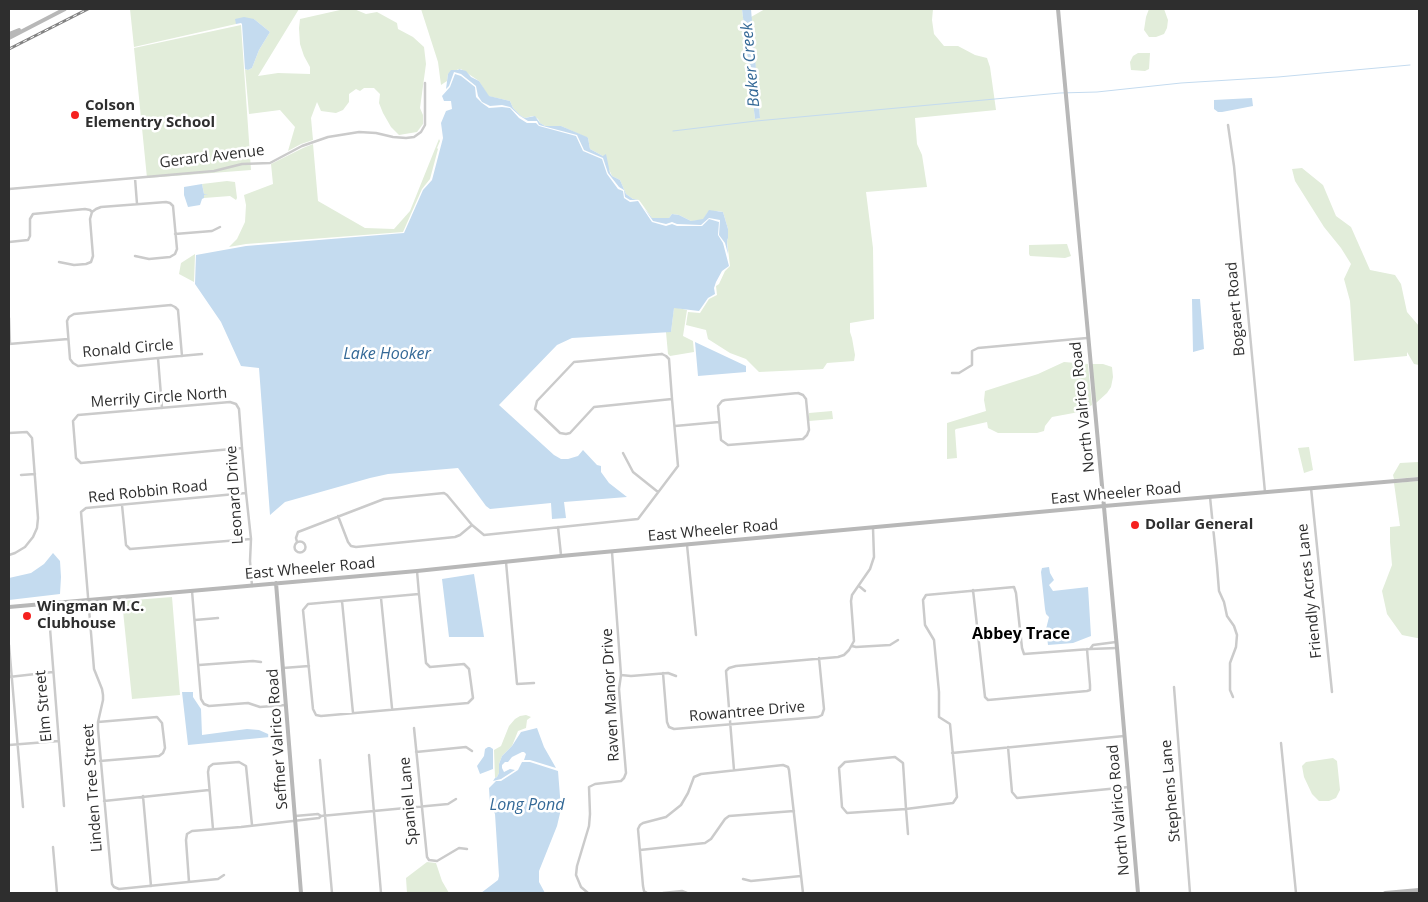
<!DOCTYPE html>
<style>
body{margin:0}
#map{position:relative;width:1428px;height:902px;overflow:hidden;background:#fff;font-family:"Open Sans",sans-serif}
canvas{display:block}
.frame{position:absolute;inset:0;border:10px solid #2e2e2e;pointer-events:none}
</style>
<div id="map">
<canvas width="1428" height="902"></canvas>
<div class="frame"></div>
</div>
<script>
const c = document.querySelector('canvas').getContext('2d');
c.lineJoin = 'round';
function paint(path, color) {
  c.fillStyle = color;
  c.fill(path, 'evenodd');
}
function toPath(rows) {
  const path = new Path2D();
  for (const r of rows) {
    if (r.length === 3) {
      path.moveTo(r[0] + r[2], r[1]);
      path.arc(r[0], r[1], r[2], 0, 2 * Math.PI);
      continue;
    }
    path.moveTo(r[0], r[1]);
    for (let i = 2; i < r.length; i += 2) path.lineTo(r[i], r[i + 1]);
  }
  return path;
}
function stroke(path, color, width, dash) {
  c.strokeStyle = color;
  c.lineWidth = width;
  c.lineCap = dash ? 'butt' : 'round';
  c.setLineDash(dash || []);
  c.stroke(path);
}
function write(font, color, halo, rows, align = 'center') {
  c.font = font + ' "Open Sans",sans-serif';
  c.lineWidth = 5;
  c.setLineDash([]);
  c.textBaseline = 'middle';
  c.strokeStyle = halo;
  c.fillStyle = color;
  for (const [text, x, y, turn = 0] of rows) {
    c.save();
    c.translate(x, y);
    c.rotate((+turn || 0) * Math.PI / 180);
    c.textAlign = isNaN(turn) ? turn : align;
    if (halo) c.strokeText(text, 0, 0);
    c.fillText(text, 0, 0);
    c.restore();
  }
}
paint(toPath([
 [130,9,299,9,258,76,278,73,310,74,310,67,304,56,300,44,299,28,300,19,340,10,354,9,366,14,377,12,397,23,398,29,413,37,424,47,426,64,420,108,423,115,423,124,417,132,399,135,391,127,383,113,379,103,380,94,374,88,364,88,360,91,356,89,349,94,349,102,343,110,336,113,321,111,317,102,311,118,313,140,301,144,288,151,295,127,280,110,249,114,245,69,248,70,252,68,259,50,270,32,254,19,236,19,236,24,134,47],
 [421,9,742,9,755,119,760,118,751,17,765,9,933,9,932,20,934,34,944,46,958,46,975,55,987,58,990,67,996,110,915,118,917,144,922,155,927,187,866,192,873,248,874,319,850,323,850,332,852,338,855,355,854,361,827,363,823,369,759,372,746,359,730,353,708,339,706,330,686,325,688,312,700,313,709,299,717,295,716,286,719,284,725,271,730,266,727,241,728,238,728,229,723,212,718,211,708,212,703,220,691,221,679,215,672,214,669,218,652,218,639,200,633,199,626,194,620,180,612,176,603,156,590,149,588,138,561,126,545,126,540,123,538,119,533,116,525,118,521,116,513,108,510,101,488,96,479,81,461,69,459,69,448,74,447,81,441,85,438,62],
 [1149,9,1164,9,1168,20,1167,28,1164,34,1156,37,1149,37,1144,30,1146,17],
 [241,25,251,170,147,178,134,48],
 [1138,53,1150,53,1149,69,1145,71,1131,70,1130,62,1133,56],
 [439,139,440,141,437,148,438,149,430,179,422,189,403,232,246,244,229,247,237,239,245,222,246,205,244,195,273,184,271,164,303,148,313,144,318,201,365,228,394,229,410,211],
 [1302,168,1323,185,1336,216,1351,227,1370,270,1395,275,1401,284,1407,312,1419,326,1419,365,1414,364,1407,352,1407,356,1354,361,1350,301,1344,279,1351,264,1341,248,1324,227,1295,181,1292,169],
 [227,181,235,182,237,198,236,200,230,196,204,198,204,195,207,194,204,194,202,184],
 [1067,244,1071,256,1065,258,1030,256,1029,254,1029,245],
 [195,254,195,255,194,282,179,274,181,263],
 [674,307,687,310,683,336,693,341,694,352,670,356,668,354,666,332,671,332],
 [1064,362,1088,364,1092,405,1079,412,1052,417,1045,426,1044,431,1037,433,998,433,988,428,987,422,956,429,955,430,957,458,947,459,947,423,986,411,984,400,985,391,1038,374],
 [1092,364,1103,364,1112,367,1113,377,1111,387,1107,393,1096,403],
 [832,411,833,419,809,421,809,413],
 [1309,447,1313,470,1304,473,1298,448],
 [1418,462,1419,477,1394,479,1393,475,1400,463],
 [1419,481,1419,638,1417,638,1402,635,1387,614,1382,591,1392,565,1390,542,1390,527,1400,526,1394,483],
 [172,597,180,695,132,699,122,601],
 [526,715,531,717,527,720,526,728,518,731,512,746,502,756,499,764,499,773,497,777,495,778,494,750,501,746,509,726,515,719,520,716],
 [1333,758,1337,761,1340,790,1336,798,1329,801,1319,801,1312,794,1304,777,1302,766,1306,762],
 [427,862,436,863,442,881,449,893,407,893,406,878]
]), '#e2edda');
paint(toPath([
 [742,9,751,9,760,118,755,119],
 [244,17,254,19,270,32,259,50,252,68,248,70,245,69,242,24,241,23,236,24,235,19],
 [459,69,466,71,471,77,479,81,489,96,510,101,513,108,521,116,525,118,535,116,540,123,545,126,561,126,587,137,588,138,590,149,603,156,606,154,610,173,612,176,620,180,626,194,633,199,638,200,630,200,625,197,624,190,619,187,608,173,603,158,584,150,577,135,539,125,537,121,528,121,520,116,510,107,502,105,490,106,482,102,478,96,476,86,461,74,454,72,449,86,446,89,448,74,451,70,458,70],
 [455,74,461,76,475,87,476,97,482,103,489,108,502,107,510,108,519,118,527,123,536,123,539,126,576,136,583,151,602,159,607,174,618,189,623,191,624,198,630,202,638,201,652,222,666,226,672,224,677,226,702,226,709,219,719,222,718,235,723,243,729,266,722,271,716,282,714,288,715,294,708,298,699,311,674,308,671,332,572,338,557,345,499,405,554,455,561,459,568,459,578,456,583,450,597,465,601,466,601,472,609,483,627,497,564,502,566,518,552,519,551,503,490,509,486,506,458,468,388,474,370,478,285,502,270,515,259,368,241,366,221,322,195,284,196,255,246,246,404,233,423,190,432,180,443,138,441,123,446,111,452,109,451,101,444,101,442,96,450,87],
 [1252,98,1253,106,1222,112,1218,112,1214,109,1214,100],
 [202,184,204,194,208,194,204,195,204,198,202,199,200,205,188,207,184,195,184,187],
 [644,208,652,218,669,218,672,214,679,215,691,221,703,219,709,210,723,212,728,229,728,238,727,241,728,254,725,243,719,235,720,220,709,218,701,225,677,224,672,222,666,224,653,221],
 [1192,299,1200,299,1204,349,1193,352],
 [695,342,746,366,746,372,698,376],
 [53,553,60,561,61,577,60,594,9,600,9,578,31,573,44,564],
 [1049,567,1050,573,1054,580,1049,585,1053,591,1088,587,1091,636,1073,643,1048,645,1046,629,1049,617,1046,614,1045,609,1041,572,1042,568],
 [474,574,484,637,449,637,442,579],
 [182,692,193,692,193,697,201,709,202,735,247,729,259,730,268,734,270,737,188,745],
 [537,728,544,747,556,768,530,760,524,760,526,754,524,752,522,752,512,757,508,762,505,762,502,765,502,768,504,772,510,769,515,770,501,779,493,781,495,778,497,777,499,773,499,764,502,756,512,746,521,732],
 [488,747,490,747,493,749,493,769,480,774,477,766,484,756,485,749],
 [522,762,530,762,558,771,561,809,557,826,539,871,539,882,545,893,481,893,498,880,499,876,495,814,490,804,489,788,496,781,501,781,518,770]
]), '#c4dbef');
stroke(toPath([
 [673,131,756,121,1060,93,1097,92,1181,83,1278,77,1410,65]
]), '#c4dbef', 1);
stroke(toPath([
 [1228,125,1234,166,1265,492],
 [135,178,137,204],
 [9,189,214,171,242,164,270,163,302,146,328,137,359,132,376,133,393,137,406,138,414,137,421,132,425,125,425,83],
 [175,234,212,231,220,227],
 [9,242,28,240,30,236,30,219,33,214,85,209,90,210,92,212],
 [59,262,74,265,86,264,91,262,93,256,90,219,92,212,96,209,101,207,166,202,170,203,173,206,177,249,175,254,170,257,149,259,135,256],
 [9,318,10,344],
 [9,344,68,339],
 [662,354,666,356,669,359,672,399,594,407,570,433,566,434,560,433,535,409,537,401,574,362,662,354],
 [182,356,178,310,175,307,171,305,74,314,69,317,67,321,70,359,73,363,78,366,158,358,202,354],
 [158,358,162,408],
 [952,373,959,373,972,365,972,351,978,348,1087,338],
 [798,393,803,395,806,399,809,430,807,435,803,439,728,445,721,440,718,406,722,401,725,400,798,393],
 [675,426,719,422],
 [9,433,27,432,32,438,38,518,37,528,33,537,25,547,15,553,9,555],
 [242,448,81,463,76,458,73,421,78,415,230,402,236,404,239,409,242,448,246,493,251,539,250,561,252,586],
 [623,453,633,472,658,492],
 [21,475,35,474],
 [1311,488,1332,692],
 [1210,497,1217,566,1219,591,1224,602,1227,616,1234,626,1237,635,1236,647,1230,663,1230,690,1233,697],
 [122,505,126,545,130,549,251,539],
 [338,516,348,542,351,546,356,547,455,537,460,535,472,525],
 [558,527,561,555],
 [300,547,5.5],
 [297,542,296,538,298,532,384,499,444,493,447,495,472,525,484,535,638,519,678,466,672,399],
 [687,545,696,635],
 [506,562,517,684,534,683],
 [417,571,419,594,426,663,430,667,464,664,469,669,473,698,468,703,321,716,316,715,313,709,303,610,308,604,419,594],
 [859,586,865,591],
 [973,590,985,697,988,700,1087,691,1090,690,1090,685,1087,649],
 [192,591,201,699,204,704,209,706,248,703,260,707,286,705],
 [381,598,392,708],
 [342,601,353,713],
 [48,603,64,806],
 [195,620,218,618],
 [9,645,23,807],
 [852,646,856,647,890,645,898,640],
 [1090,649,1093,645,1116,642],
 [199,665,253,661,261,662],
 [283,668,309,666],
 [663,673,667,722,669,727,674,729,818,717,822,715,824,709,819,658],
 [621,675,631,676,668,673,676,676],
 [9,677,53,672],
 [1174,687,1190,893],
 [98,722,157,717,162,723,165,748,163,753,159,756,100,761],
 [414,728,427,857,429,860,437,861,459,848,467,849],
 [1281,743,1296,893],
 [9,745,59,741],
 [1008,747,1012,792,1017,798,1129,787],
 [416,752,466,747,472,751],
 [952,753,1124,736],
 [369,755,381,893],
 [895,757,903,763,906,809,847,813,842,807,839,768,845,762,895,757],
 [320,760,332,893],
 [734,770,726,671,729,668,736,666,838,657,844,655,849,650,854,641,851,601,852,595,870,569,874,557,873,528],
 [143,796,151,886],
 [104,801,209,790],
 [295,816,318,814,321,816],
 [213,829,208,772,209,767,213,764,239,762,246,766,252,825],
 [908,834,906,809,953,803,957,797,950,724,939,717,939,692,934,640,925,625,923,600,926,595,1014,587,1016,593,1022,648,1024,654,1090,649,1117,648],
 [53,847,57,893],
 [640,850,705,843,711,839,725,819,729,816,794,811],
 [224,875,218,879,119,889,114,887,112,884,98,729,98,722,103,700,103,695,102,689,94,669,81,512,86,508,246,493],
 [743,879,751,881,801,876],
 [189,882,186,840,187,834,192,831,241,827,319,818,321,816,448,804,456,799],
 [588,893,581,887,576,875,577,866,589,826,590,814,589,787,595,784,621,781,624,778,626,773,619,689,621,675,612,552],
 [647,893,644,891,643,886,638,829,640,825,643,823,666,817,681,805,688,793,694,777,701,774,783,765,788,767,789,770,803,893],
 [663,893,682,891,687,893]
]), '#cbcbcb', 2.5);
stroke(toPath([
 [1058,9,1117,648,1138,893],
 [9,34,19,30],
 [9,38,65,9],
 [276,583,301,893],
 [9,607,417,571,561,556,1104,506,1419,479],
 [1385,893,1419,890]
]), '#b8b8b8', 4);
const rail = toPath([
 [9,49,88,9]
]);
stroke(rail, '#838383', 3);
stroke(rail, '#fff', 1, [4]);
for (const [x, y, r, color] of [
 [75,115,5,"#f5211f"],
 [1135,525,5,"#f5211f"],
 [27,616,5,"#f5211f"]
]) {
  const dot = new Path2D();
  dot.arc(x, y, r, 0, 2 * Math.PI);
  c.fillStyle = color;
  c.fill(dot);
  stroke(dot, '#fff', 2);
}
write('bold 15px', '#2e2e2e', '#fff', [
 ["Colson",85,106],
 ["Elementry School",85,123],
 ["Dollar General",1145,525],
 ["Wingman M.C.",37,607],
 ["Clubhouse",37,624]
], 'left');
write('15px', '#2e2e2e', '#fff', [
 ["Gerard Avenue",212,157,-7],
 ["Bogaert Road",1236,309,-95],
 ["Ronald Circle",128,349,-5],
 ["Merrily Circle North",159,398,-4],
 ["North Valrico Road",1083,407,-96],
 ["Red Robbin Road",148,492,-6],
 ["East Wheeler Road",1116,494,-5],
 ["Leonard Drive",235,495,-94],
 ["East Wheeler Road",713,531,-5],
 ["East Wheeler Road",310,569,-5],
 ["Friendly Acres Lane",1310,591,-96],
 ["Raven Manor Drive",611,695,-93],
 ["Elm Street",44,706,-95],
 ["Rowantree Drive",747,712,-5],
 ["Seffner Valrico Road",278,739,-94],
 ["Linden Tree Street",93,788,-94],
 ["Stephens Lane",1171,791,-95],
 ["Spaniel Lane",409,801,-95],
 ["North Valrico Road",1119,810,-95]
]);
write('italic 16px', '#346997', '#fff', [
 ["Baker Creek",751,65,-95],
 ["Lake Hooker",387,354],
 ["Long Pond",527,805]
]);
write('bold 16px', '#000', '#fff', [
 ["Abbey Trace",1021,634]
]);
</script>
